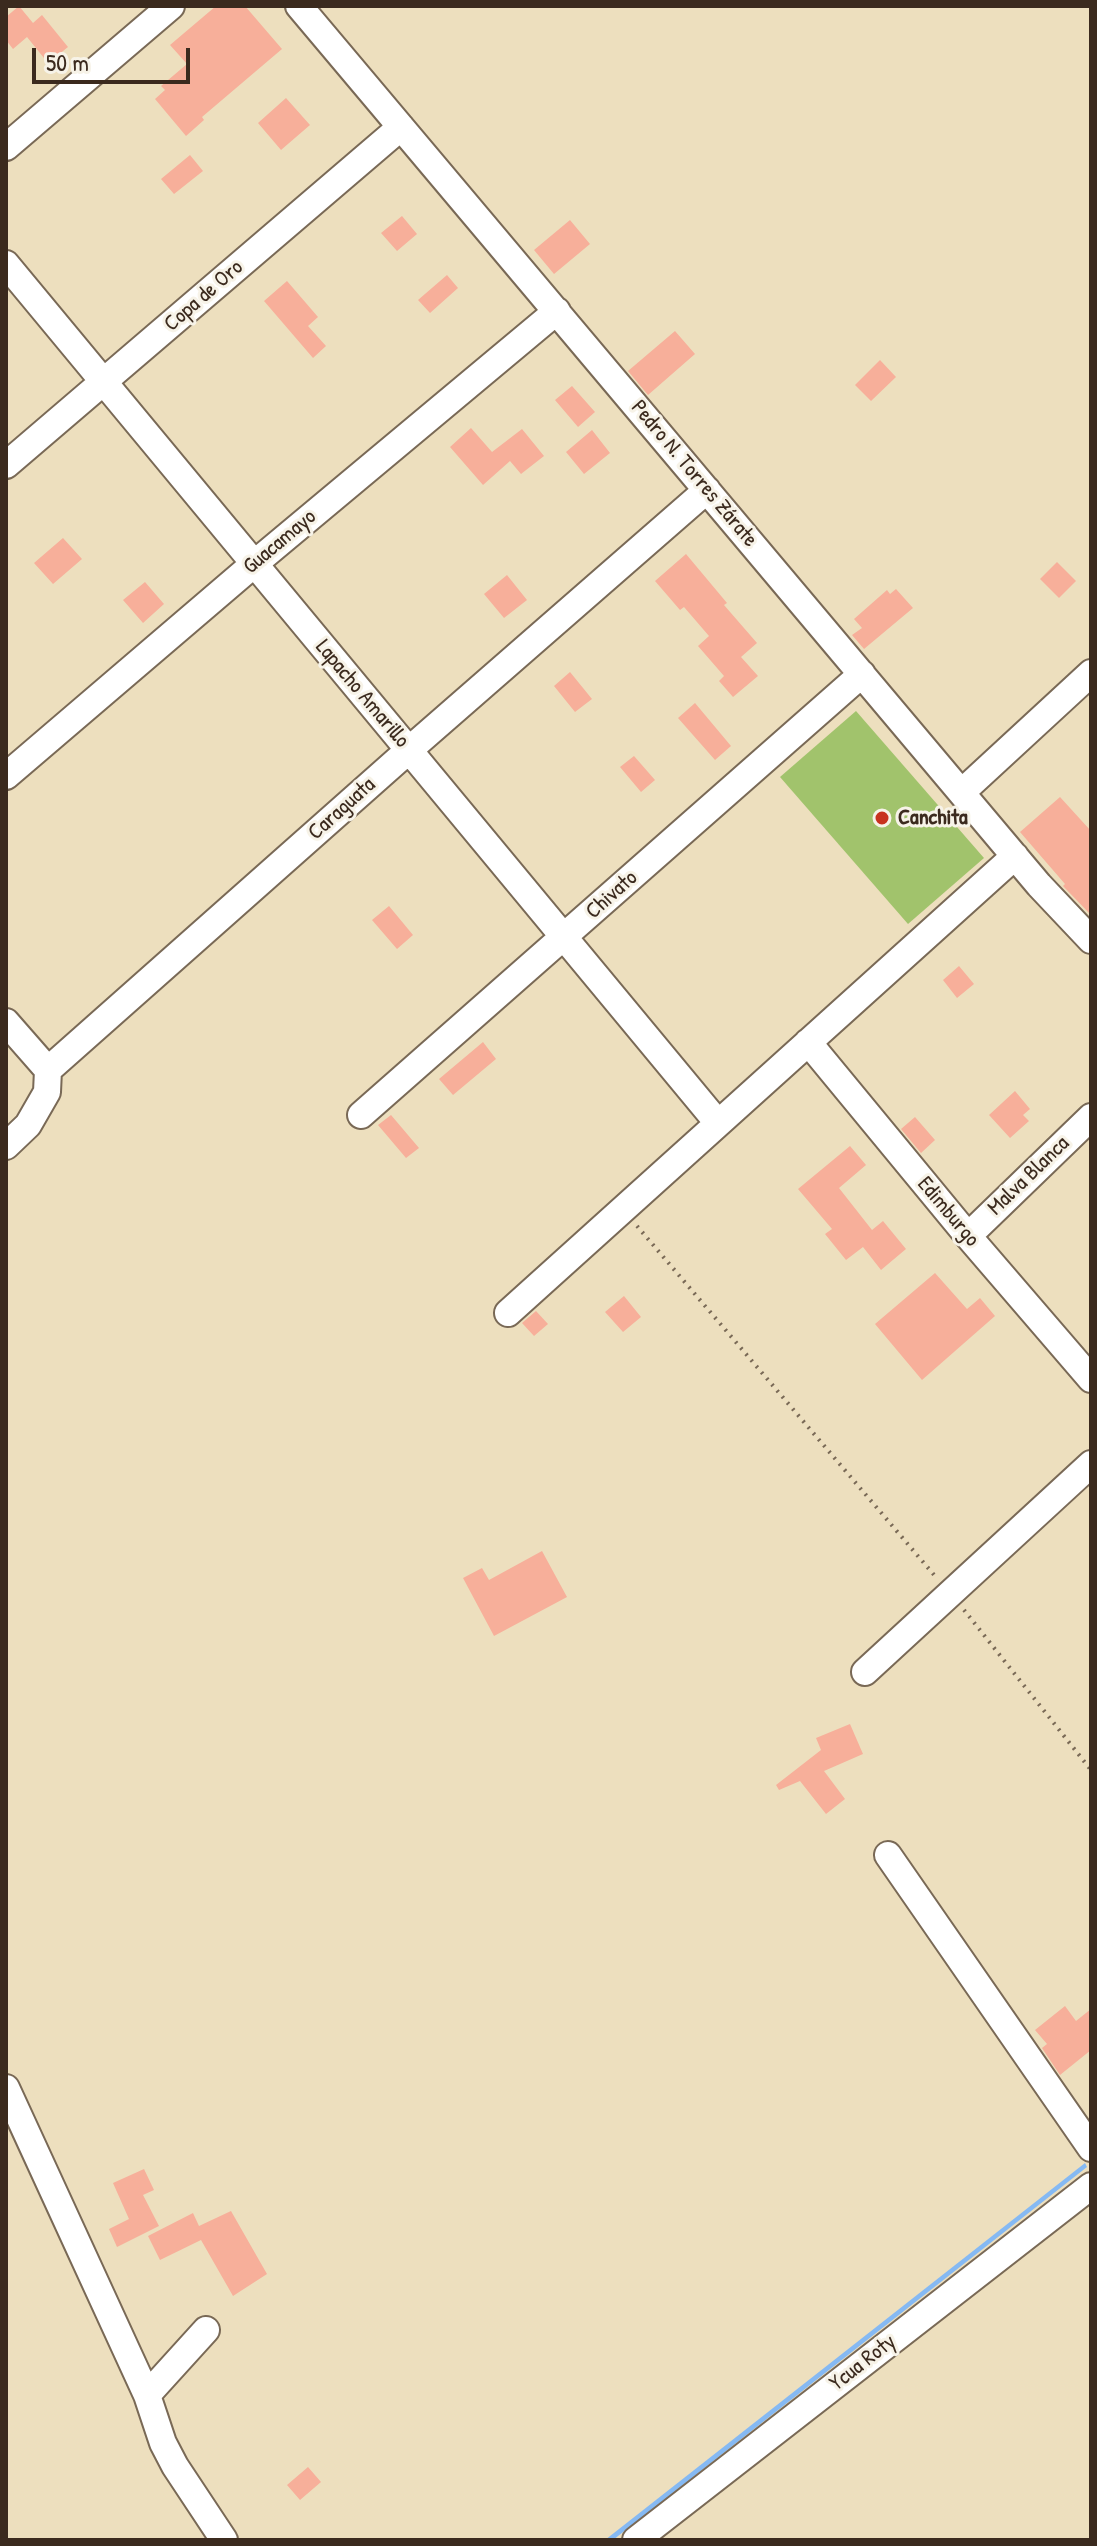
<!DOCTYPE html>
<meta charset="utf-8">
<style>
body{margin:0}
#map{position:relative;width:1097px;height:2546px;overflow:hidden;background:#eddfbe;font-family:"Patrick Hand",sans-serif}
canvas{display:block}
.frame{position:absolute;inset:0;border:8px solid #3b2a1e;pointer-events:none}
.scale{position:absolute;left:32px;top:48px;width:158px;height:36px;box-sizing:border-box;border:4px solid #3b2a1e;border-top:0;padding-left:10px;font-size:24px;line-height:28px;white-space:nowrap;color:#3b2a1e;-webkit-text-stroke:6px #f7f3e8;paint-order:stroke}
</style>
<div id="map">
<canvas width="1097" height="2546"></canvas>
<div class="frame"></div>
<div class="scale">50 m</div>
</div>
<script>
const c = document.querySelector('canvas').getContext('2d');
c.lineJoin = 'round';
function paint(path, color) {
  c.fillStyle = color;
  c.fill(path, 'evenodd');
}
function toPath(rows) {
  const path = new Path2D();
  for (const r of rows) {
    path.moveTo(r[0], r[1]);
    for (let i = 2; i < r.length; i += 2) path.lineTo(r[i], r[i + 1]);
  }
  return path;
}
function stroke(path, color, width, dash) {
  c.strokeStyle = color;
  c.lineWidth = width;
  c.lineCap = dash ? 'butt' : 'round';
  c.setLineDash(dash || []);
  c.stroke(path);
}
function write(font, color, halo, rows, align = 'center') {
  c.font = font + ' "Patrick Hand",sans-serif';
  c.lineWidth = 6;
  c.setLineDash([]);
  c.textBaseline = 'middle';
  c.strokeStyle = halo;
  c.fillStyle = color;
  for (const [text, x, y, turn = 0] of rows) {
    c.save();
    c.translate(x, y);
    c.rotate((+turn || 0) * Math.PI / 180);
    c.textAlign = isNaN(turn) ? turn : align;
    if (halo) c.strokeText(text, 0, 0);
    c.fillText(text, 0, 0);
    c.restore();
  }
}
paint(toPath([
 [856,711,984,858,908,924,780,777]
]), '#a1c36c');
paint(toPath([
 [1085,2163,1087,2167,613,2540,605,2540]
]), '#85b9f3');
paint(toPath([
 [19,6,33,23,42,15,68,47,48,63,27,37,13,49,6,40,6,17],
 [216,6,245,6,282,49,202,117,204,120,186,136,155,99,165,90,161,86,187,64,170,45],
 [286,98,310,125,281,150,258,123],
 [190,155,203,171,174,194,161,179],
 [402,216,417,234,397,251,381,233],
 [570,220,590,244,554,274,534,250],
 [447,275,458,288,430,313,418,300],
 [287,281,318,317,308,326,326,346,313,358,264,301],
 [675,331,695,354,648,395,628,371],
 [880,360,896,377,871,401,855,385],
 [572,386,595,412,578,427,555,400],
 [471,428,492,452,522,429,544,456,521,474,510,461,483,485,450,447],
 [592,430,610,453,584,474,566,452],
 [63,538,82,559,53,584,34,563],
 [686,554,727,603,724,605,757,643,741,657,758,676,733,697,719,681,724,676,698,646,709,636,684,607,680,610,655,581],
 [1057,562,1076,581,1059,598,1040,579],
 [507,575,527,600,504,618,484,594],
 [145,582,164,604,143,623,123,600],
 [896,589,913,608,864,649,852,635,862,628,854,619,887,590,890,594],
 [570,672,592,699,575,712,554,686],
 [695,703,731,746,715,760,678,718],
 [634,756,655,780,641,792,620,767],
 [1060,797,1091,831,1091,915,1063,886,1065,884,1020,832],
 [389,906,413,935,397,949,372,920],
 [959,966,974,984,957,998,943,980],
 [483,1042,496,1059,453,1095,439,1079],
 [1015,1091,1030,1109,1023,1115,1029,1121,1010,1138,989,1115],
 [391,1115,419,1148,406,1158,378,1125],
 [915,1117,935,1140,921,1153,901,1129],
 [850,1146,866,1165,839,1188,872,1230,883,1221,906,1249,881,1270,863,1247,846,1260,825,1234,832,1229,798,1189],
 [935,1273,967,1309,980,1298,995,1316,922,1380,875,1324],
 [624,1296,641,1317,623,1332,605,1312],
 [536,1311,548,1324,534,1336,522,1323],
 [542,1551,567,1597,494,1636,463,1578,482,1568,489,1580],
 [850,1724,863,1754,824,1771,845,1799,826,1814,800,1781,779,1790,776,1785,821,1750,816,1738],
 [1065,2006,1076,2021,1091,2009,1091,2050,1060,2075,1042,2048,1047,2044,1035,2030],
 [144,2169,154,2190,143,2195,159,2226,117,2247,109,2229,129,2219,113,2183],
 [231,2211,267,2274,233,2296,201,2240,160,2260,148,2236,193,2213,199,2226],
 [308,2467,321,2482,300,2500,287,2485]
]), '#f7af9a');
const minor = toPath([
 [299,6,1039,885,1091,940],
 [6,147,171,6],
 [6,264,718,1123],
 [6,465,401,127],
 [6,776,254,564,557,311],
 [962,792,1091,673],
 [6,1022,48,1070],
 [808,1042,968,1236,1091,1379],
 [361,1115,862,674],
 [6,1146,28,1125,47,1092,48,1070,409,750,707,490],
 [968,1236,1091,1117],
 [508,1313,1015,856],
 [865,1672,1091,1464],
 [888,1855,1091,2148],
 [6,2088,147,2395,163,2443,175,2466,224,2540],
 [147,2395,206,2330],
 [636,2540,1091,2186]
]);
stroke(minor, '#796956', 30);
stroke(toPath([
 [637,1226,935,1576],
 [964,1610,1091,1770]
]), '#796956', 4, [2, 6]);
stroke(minor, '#fff', 26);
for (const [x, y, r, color] of [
 [882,818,8,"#c8321e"]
]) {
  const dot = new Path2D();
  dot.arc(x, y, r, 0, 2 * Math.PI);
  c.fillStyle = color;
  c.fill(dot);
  stroke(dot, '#f7f3e8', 3);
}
write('22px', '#3b2a1e', '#f7f3e8', [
 ["Copa de Oro",204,296,-41],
 ["Pedro N. Torres Zárate",694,474,50],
 ["Guacamayo",280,542,-40],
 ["Lapacho Amarillo",362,694,50],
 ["Caraguata",342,809,-42],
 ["Chivato",612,895,-42],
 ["Malva Blanca",1029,1176,-44],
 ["Edimburgo",948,1212,50],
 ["Ycua Roty",863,2363,-38]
]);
write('bold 22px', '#3b2a1e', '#f7f3e8', [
 ["Canchita",898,818]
], 'left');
</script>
